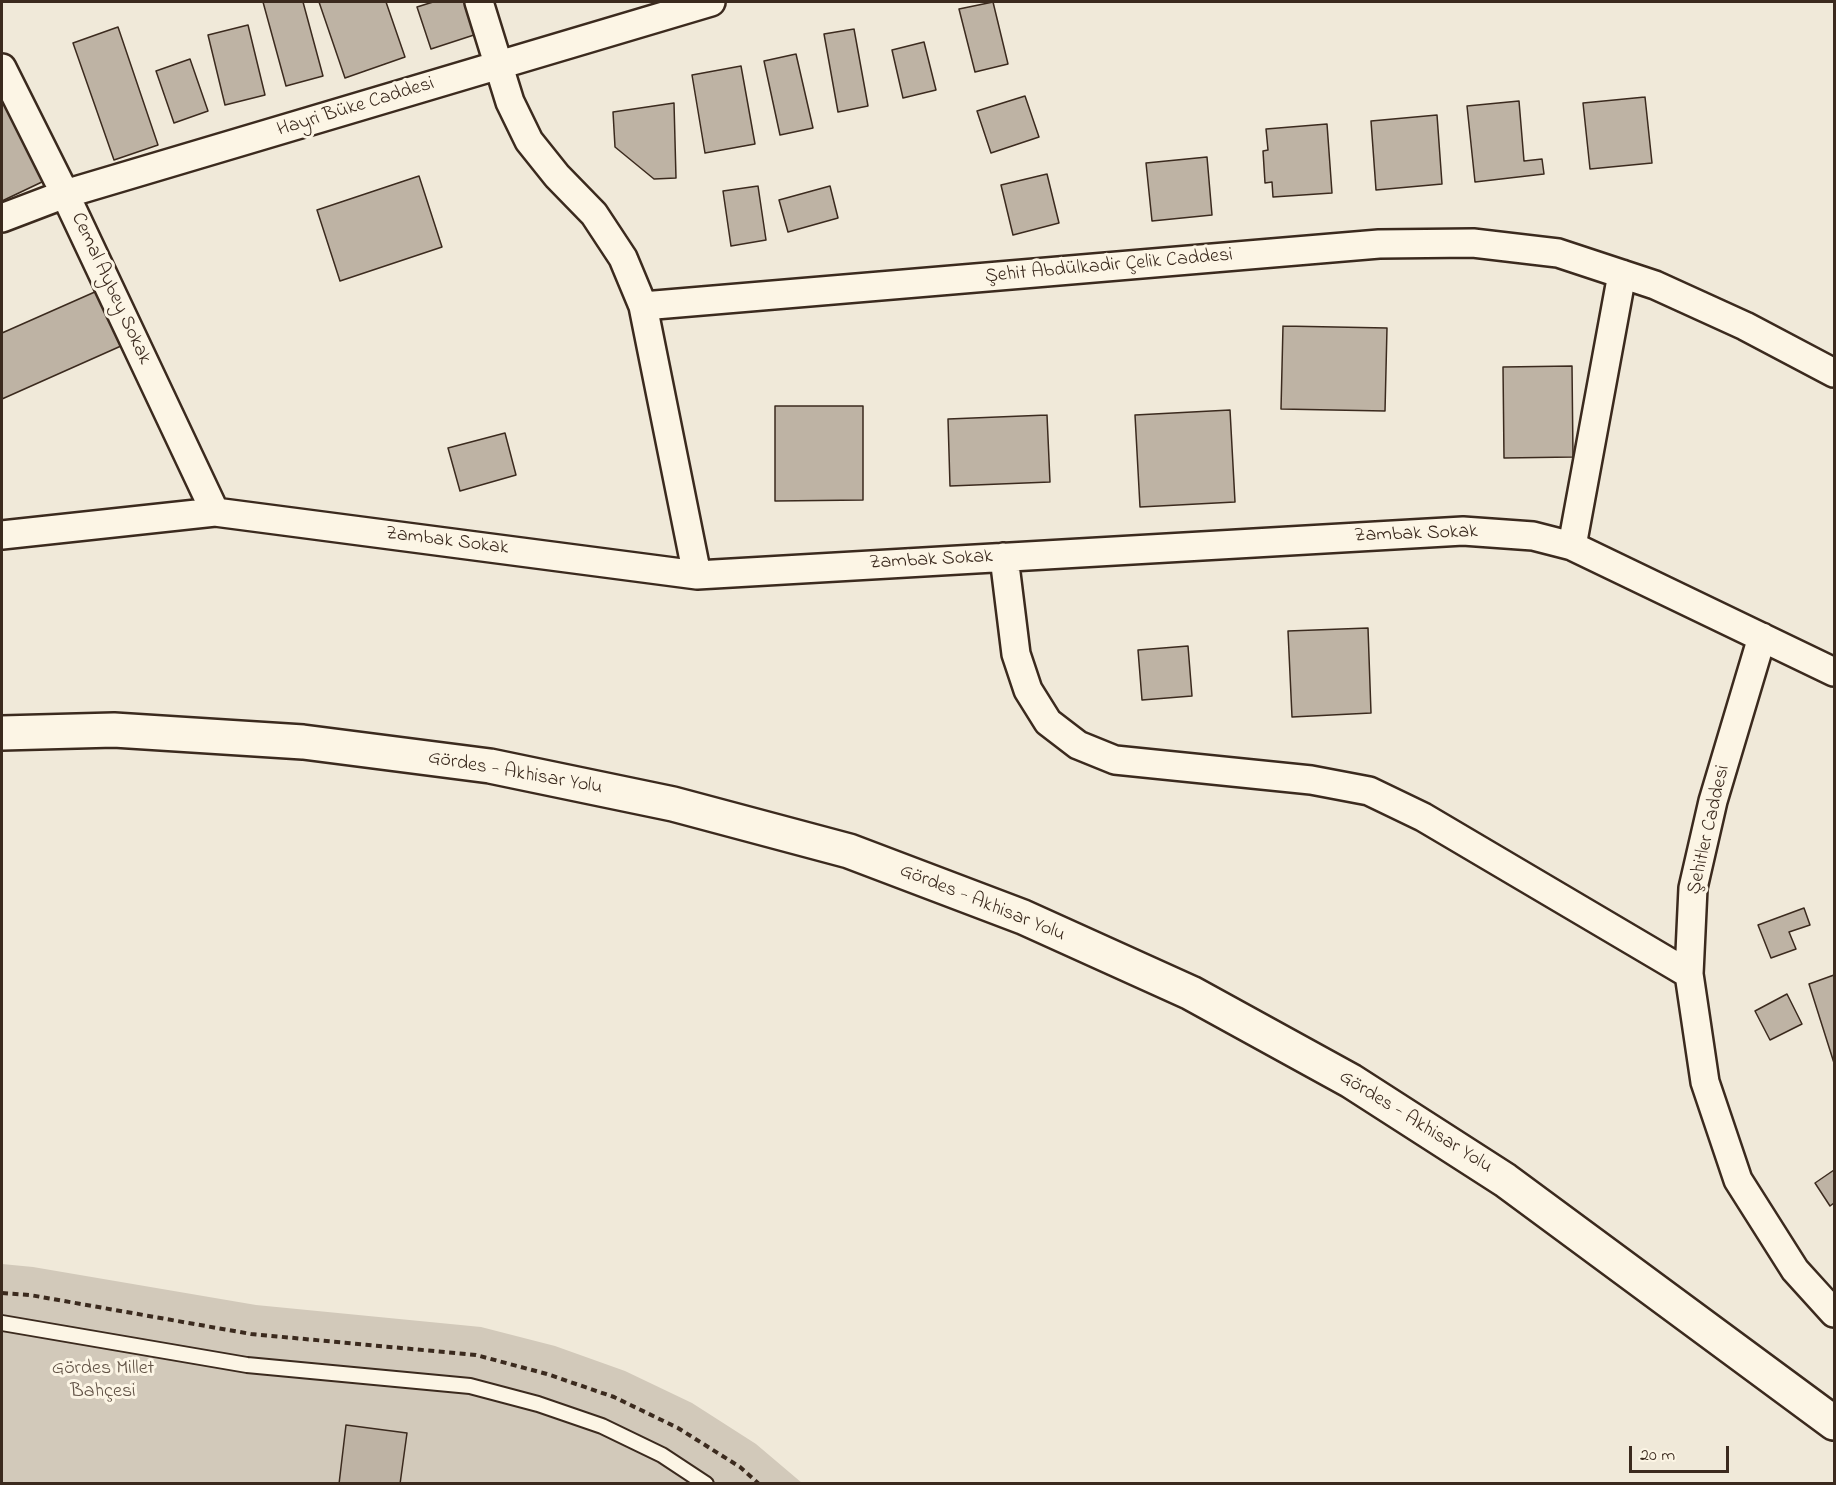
<!DOCTYPE html>
<meta charset="utf-8">
<style>
body{margin:0}
#map{position:relative;width:1836px;height:1485px;overflow:hidden;background:#f0e9d9;font-family:"Indie Flower",sans-serif}
canvas{display:block}
.frame{position:absolute;inset:0;border:3px solid #3b2a1e;pointer-events:none}
.scale{position:absolute;left:1629px;top:1446px;width:100px;height:27px;box-sizing:border-box;border:3px solid #3b2a1e;border-top:0;padding-left:8px;font-size:18px;line-height:21px;white-space:nowrap;color:#3b2a1e;-webkit-text-stroke:4px #fcf5e5;paint-order:stroke}
</style>
<div id="map">
<canvas width="1836" height="1485"></canvas>
<div class="frame"></div>
<div class="scale">20 m</div>
</div>
<script>
const c = document.querySelector('canvas').getContext('2d');
c.lineJoin = 'round';
function paint(path, color) {
  c.fillStyle = color;
  c.fill(path, 'evenodd');
}
function toPath(rows) {
  const path = new Path2D();
  for (const r of rows) {
    path.moveTo(r[0], r[1]);
    for (let i = 2; i < r.length; i += 2) path.lineTo(r[i], r[i + 1]);
  }
  return path;
}
function stroke(path, color, width, dash) {
  c.strokeStyle = color;
  c.lineWidth = width;
  c.lineCap = dash ? 'butt' : 'round';
  c.setLineDash(dash || []);
  c.stroke(path);
}
function write(font, color, halo, rows, align = 'center') {
  c.font = font + ' "Indie Flower",sans-serif';
  c.lineWidth = 6;
  c.setLineDash([]);
  c.textBaseline = 'middle';
  c.strokeStyle = halo;
  c.fillStyle = color;
  for (const [text, x, y, turn = 0] of rows) {
    c.save();
    c.translate(x, y);
    c.rotate((+turn || 0) * Math.PI / 180);
    c.textAlign = isNaN(turn) ? turn : align;
    if (halo) c.strokeText(text, 0, 0);
    c.fillText(text, 0, 0);
    c.restore();
  }
}
paint(toPath([
 [2,1264,33,1267,256,1305,481,1327,555,1346,625,1371,692,1403,756,1444,802,1483,2,1483]
]), '#d2c9ba');
const building = toPath([
 [263,2,303,2,323,76,286,86,263,2],
 [319,2,386,2,405,57,345,78,319,2],
 [433,2,466,2,477,34,431,49,417,7,433,2],
 [993,2,1008,64,975,72,959,9,993,2],
 [248,25,265,95,225,105,208,35,248,25],
 [118,27,158,145,114,160,73,43,118,27],
 [854,29,868,106,838,112,824,34,854,29],
 [924,42,936,90,903,98,892,50,924,42],
 [796,54,813,128,780,135,764,61,796,54],
 [190,59,208,111,174,123,156,71,190,59],
 [741,66,755,144,705,153,692,75,741,66],
 [2,93,44,181,2,201,2,93],
 [1025,96,1039,137,991,153,977,111,1025,96],
 [1645,97,1652,163,1590,169,1583,103,1645,97],
 [1519,101,1524,161,1542,159,1544,174,1475,182,1467,106,1519,101],
 [674,103,676,178,654,179,615,147,613,112,674,103],
 [1437,115,1442,184,1376,190,1371,121,1437,115],
 [1327,124,1332,193,1273,197,1272,182,1265,183,1263,151,1268,150,1266,129,1327,124],
 [1207,157,1212,215,1152,221,1146,163,1207,157],
 [1047,174,1059,223,1013,235,1001,185,1047,174],
 [419,176,442,247,340,281,317,210,419,176],
 [758,186,766,240,731,246,723,191,758,186],
 [830,186,838,218,788,232,779,200,830,186],
 [97,291,121,346,2,399,2,333,97,291],
 [1283,326,1387,328,1385,411,1281,409,1283,326],
 [1572,366,1573,457,1504,458,1503,367,1572,366],
 [775,406,863,406,863,500,775,501,775,406],
 [1230,410,1235,502,1140,507,1135,415,1230,410],
 [1047,415,1050,482,950,486,948,419,1047,415],
 [505,433,516,475,460,491,448,448,505,433],
 [1368,628,1371,713,1292,717,1288,631,1368,628],
 [1188,646,1192,696,1142,700,1138,650,1188,646],
 [1804,908,1810,925,1789,932,1796,949,1771,958,1758,925,1804,908],
 [1834,975,1834,1063,1809,984,1834,975],
 [1787,994,1802,1024,1770,1040,1755,1011,1787,994],
 [1834,1170,1834,1203,1830,1206,1815,1183,1834,1170],
 [346,1425,407,1433,400,1484,339,1484,346,1425]
]);
paint(building, '#beb3a4');
stroke(building, '#3b2a1e', 1.5);
const lane = toPath([
 [2,1323,247,1365,470,1386,538,1404,602,1426,662,1455,706,1484]
]);
const street = toPath([
 [479,2,510,102,529,141,557,176,594,214,623,258,643,306,1379,244,1473,243,1558,253,1655,285,1745,326,1834,373],
 [2,68,65,194,215,512],
 [2,218,65,194,711,2],
 [643,306,697,575],
 [2,535,215,512,697,575,1463,531,1533,536,1572,546,1834,672],
 [1572,546,1622,274],
 [1004,557,1016,654,1028,690,1048,722,1078,745,1115,760,1311,780,1369,791,1423,817,1689,974],
 [1762,637,1713,801,1693,888,1689,974,1705,1082,1738,1180,1795,1270,1834,1313]
]);
const secondary = toPath([
 [2,733,114,730,303,742,490,766,673,804,849,851,1023,917,1191,993,1351,1081,1505,1180,1834,1423]
]);
stroke(lane, '#3b2a1e', 18);
stroke(street, '#3b2a1e', 32);
stroke(secondary, '#3b2a1e', 38);
stroke(toPath([
 [2,1293,30,1295,251,1334,476,1355,547,1374,614,1397,678,1428,740,1467,759,1484]
]), '#3b2a1e', 4, [6, 4.5]);
stroke(lane, '#fcf5e5', 14);
stroke(street, '#fcf5e5', 27);
stroke(secondary, '#fcf5e5', 33);
write('20px', '#3b2a1e', '#fcf5e5', [
 ["Hayri Büke Caddesi",356,108,-17],
 ["Şehit Abdülkadir Çelik Caddesi",1109,267,-5],
 ["Cemal Aybey Sokak",110,289,65],
 ["Zambak Sokak",1416,535,-2],
 ["Zambak Sokak",447,542,7],
 ["Zambak Sokak",931,561,-3],
 ["Gördes - Akhisar Yolu",515,774,10],
 ["Şehitler Caddesi",1710,830,-77],
 ["Gördes - Akhisar Yolu",982,904,22],
 ["Gördes - Akhisar Yolu",1415,1123,32]
]);
write('20px', '#615245', '#fcf5e5', [
 ["Gördes Millet",103,1370],
 ["Bahçesi",103,1393]
]);
</script>
